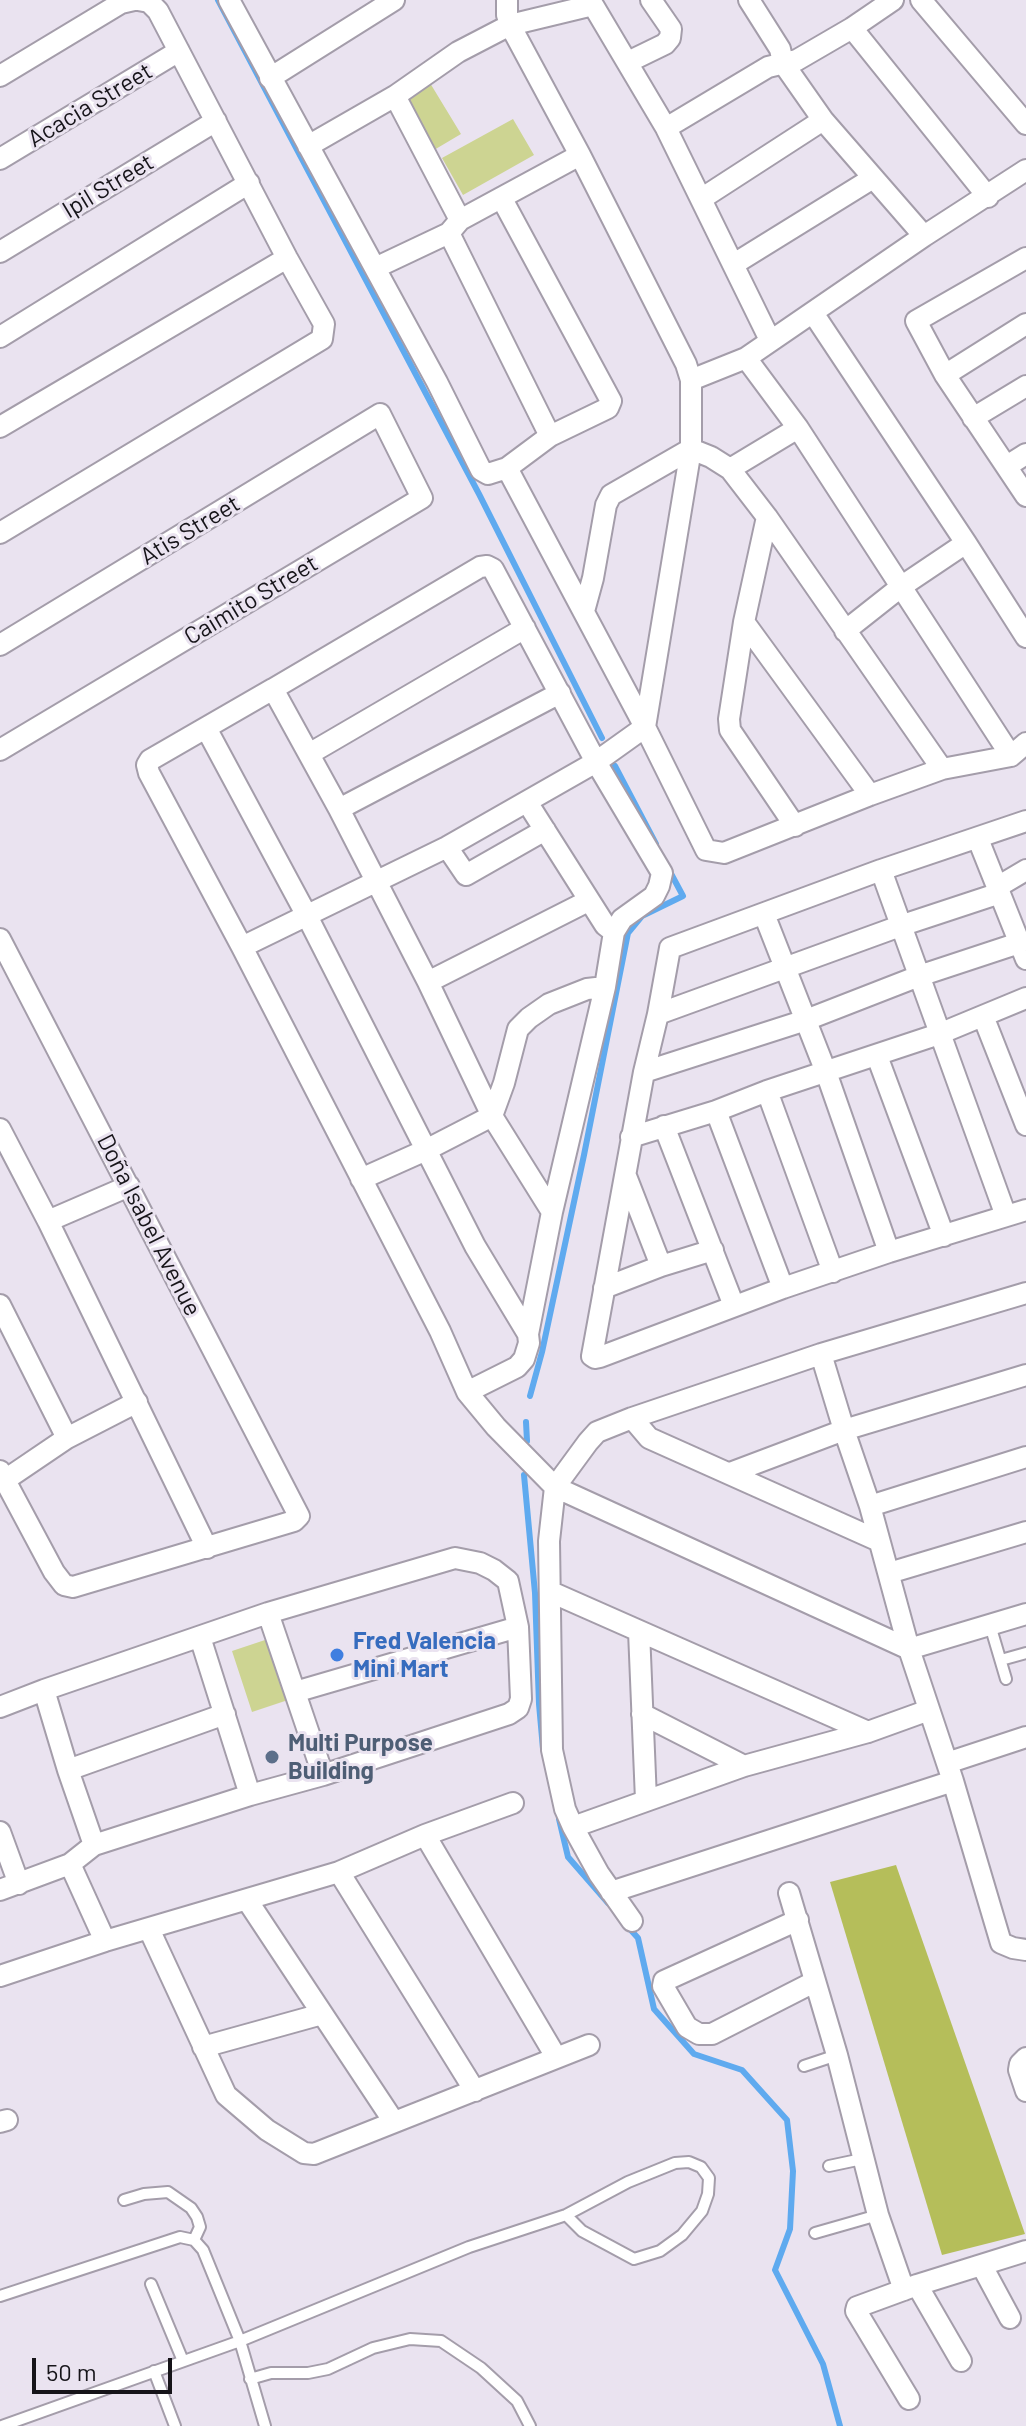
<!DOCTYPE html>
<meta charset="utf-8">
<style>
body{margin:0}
#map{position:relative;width:1026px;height:2426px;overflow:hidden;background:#eae3f0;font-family:Barlow,sans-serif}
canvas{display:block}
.scale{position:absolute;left:32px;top:2358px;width:140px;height:36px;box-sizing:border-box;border:4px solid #161419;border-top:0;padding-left:10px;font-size:24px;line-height:28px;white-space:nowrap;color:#161419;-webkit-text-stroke:6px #eae3f0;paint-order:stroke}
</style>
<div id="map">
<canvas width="1026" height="2426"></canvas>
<div class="scale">50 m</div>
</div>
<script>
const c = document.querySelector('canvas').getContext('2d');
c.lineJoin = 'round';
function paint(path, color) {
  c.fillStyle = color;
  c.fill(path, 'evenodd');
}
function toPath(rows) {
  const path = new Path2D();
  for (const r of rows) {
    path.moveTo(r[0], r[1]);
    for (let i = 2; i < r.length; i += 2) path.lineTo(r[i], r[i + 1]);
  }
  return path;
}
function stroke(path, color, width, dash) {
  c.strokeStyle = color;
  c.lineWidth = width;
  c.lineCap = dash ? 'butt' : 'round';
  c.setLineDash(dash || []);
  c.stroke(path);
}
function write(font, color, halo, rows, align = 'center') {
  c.font = font + ' Barlow,sans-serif';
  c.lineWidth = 6;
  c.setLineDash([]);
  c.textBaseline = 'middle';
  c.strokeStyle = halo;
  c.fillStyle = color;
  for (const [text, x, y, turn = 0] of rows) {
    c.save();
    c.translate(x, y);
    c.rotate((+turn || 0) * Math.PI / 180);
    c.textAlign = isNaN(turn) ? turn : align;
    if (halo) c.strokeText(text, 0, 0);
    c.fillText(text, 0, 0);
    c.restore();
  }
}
paint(toPath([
 [430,83,461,134,434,150,403,100],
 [513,119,534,155,463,195,442,158],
 [271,1638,291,1699,252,1712,232,1651]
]), '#cdd492');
paint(toPath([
 [896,1865,1025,2234,942,2255,830,1882]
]), '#b5be5a');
stroke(toPath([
 [218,0,479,494,602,738],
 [615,766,656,844],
 [530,1396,542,1352,584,1155,628,933,642,916,683,896,668,868],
 [526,1422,527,1441],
 [524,1475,535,1593,539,1704,543,1749],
 [559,1819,568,1857,608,1903],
 [628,1927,638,1938,654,2009,694,2054,742,2070,787,2120,793,2171,790,2229,775,2270,823,2364,840,2426]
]), '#5faaef', 6);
const lane = toPath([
 [990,1625,1006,1679],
 [1001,1660,1026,1653],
 [804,2066,837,2055],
 [829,2166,862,2159],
 [124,2200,144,2194,168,2192,191,2208,197,2217,200,2227,194,2240],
 [815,2233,878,2215],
 [151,2284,183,2361],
 [0,2296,180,2237,194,2240,203,2250,240,2341,469,2247,566,2215,628,2182,675,2163,689,2162,701,2167,709,2178,708,2194,702,2211,682,2235,660,2251,634,2259,582,2231,566,2215],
 [154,2371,175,2426],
 [250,2379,271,2373,308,2373,328,2369,373,2348,410,2339,441,2341,481,2368,517,2401,530,2426],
 [2,2426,240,2341,265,2426]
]);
const street = toPath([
 [229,0,437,382,481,470,488,474,507,468,550,436,608,408,611,401,502,199],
 [749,0,780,49,783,63,823,120,924,236],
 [921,0,1026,124],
 [593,5,666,128,770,340],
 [852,28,988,197],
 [628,62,665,44,670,38,671,29,651,0],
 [0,76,121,3,134,0],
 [270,78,394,0],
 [395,96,460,220],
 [666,128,768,67,797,60,852,28,893,0],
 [308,146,395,96,458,52,510,25,593,5],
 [0,159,179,51],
 [701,199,823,120],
 [449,233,550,436],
 [0,252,216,121],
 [1026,258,916,321,945,375,1026,496],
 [734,264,873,178],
 [375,268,449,233,460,220,580,155],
 [813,313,966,543,1026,637],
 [0,337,249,183],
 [746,358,798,428,1011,756],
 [945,375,1026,324],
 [691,380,746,358,924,236,1026,170],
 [973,418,1026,386],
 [0,427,287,258],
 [1007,466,1026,454],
 [507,468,645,727,706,850,724,853,870,795,942,769,1011,756,1026,743],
 [730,469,798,428],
 [767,517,744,622,729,719,730,730,795,826],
 [0,533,322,339,324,324,287,258,158,11,149,2,138,0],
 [584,611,593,578,606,505,611,495,691,449,711,457,730,469,767,517,942,769],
 [744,622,870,795],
 [845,631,902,586,966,543],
 [0,645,380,414,422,498,0,750],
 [273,689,150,760,147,765,149,773,242,947,440,1331,467,1392,496,1427,555,1487,909,1649,1026,1614],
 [560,693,339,809,428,982,492,1116,504,1083,518,1029,529,1018,549,1004,587,989,605,987,614,932],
 [206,728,306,914,475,1246,528,1334],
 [309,754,525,628],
 [339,809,273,689,480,567,487,566,493,569,596,762,662,873,659,886,654,896,622,919,614,932,605,925,527,802],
 [1026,821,881,870,670,948,658,1014,644,1072,592,1356,595,1358,600,1357,783,1288,889,1252,1026,1210],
 [978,839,1026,959],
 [447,847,466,875,545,830],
 [881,870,1006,1216],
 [999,886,1026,870],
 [764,914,826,1072,889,1252],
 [0,939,299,1516,294,1521,73,1587,64,1585,54,1572,0,1471],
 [242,947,447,847,596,762,645,727,691,449,691,380,686,364,580,155,510,25,507,15,507,0],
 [428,982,588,901],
 [658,1014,900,926,1000,893],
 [983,1016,1026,1125],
 [877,1056,944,1236],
 [644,1072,806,1020,919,976,1019,943],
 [767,1091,833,1272],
 [716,1111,783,1288],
 [664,1126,734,1306],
 [0,1129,48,1221,207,1548],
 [631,1137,716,1111,767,1091,939,1034,1026,998],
 [626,1176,661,1266],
 [361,1179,426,1150,492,1116,552,1212],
 [48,1221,129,1186],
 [604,1288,661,1266,713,1250],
 [0,1305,67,1438],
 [821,1354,844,1430,870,1506,909,1649,953,1781,1001,1943,1013,1948,1026,1950],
 [467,1392,517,1367,524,1359,529,1343,528,1334,552,1212,605,987],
 [632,1418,649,1438,877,1540],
 [730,1473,844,1430,1026,1375],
 [5,1480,67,1438,137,1402],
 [870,1506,1026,1457],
 [889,1573,1026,1532],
 [551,1592,868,1732],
 [268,1613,323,1775],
 [639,1631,646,1800],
 [200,1637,250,1795],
 [44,1690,68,1770,94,1845],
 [295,1692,518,1627],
 [0,1707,44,1690,268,1613,455,1558,480,1563,494,1570,508,1581,518,1627,521,1699,518,1708,509,1714,323,1775,250,1795,94,1845,70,1864,0,1890],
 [642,1714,744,1766],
 [947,1763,1026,1737],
 [68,1770,225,1714],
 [573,1827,744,1766,868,1732,929,1710],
 [0,1832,19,1884],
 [425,1835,556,2057],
 [70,1864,105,1941],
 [339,1872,475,2091],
 [611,1892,953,1781],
 [789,1893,837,2055,878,2215,904,2290],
 [247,1900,394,2122],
 [798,1920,664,1981,663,1986,687,2027,699,2034,712,2034,814,1982],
 [632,1921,599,1874,573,1827,565,1809,552,1750,549,1541,555,1487,588,1442,597,1432,632,1418,821,1354,1026,1293],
 [149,1929,226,2095,267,2130,304,2153,314,2154,589,2045],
 [0,1976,105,1941,339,1872,425,1835,513,1803],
 [203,2047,322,2014],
 [1026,2058,1020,2064,1019,2070,1026,2091],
 [0,2122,7,2120],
 [982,2266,1010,2318],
 [917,2285,961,2361],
 [909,2399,856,2311,857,2307,917,2285,1026,2251]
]);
stroke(lane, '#a49daa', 14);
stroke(street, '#a49daa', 24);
stroke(lane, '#fff', 10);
stroke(street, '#fff', 20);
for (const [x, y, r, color] of [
 [337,1655,8,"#3f7fe0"],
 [272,1757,8,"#5c6f8a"]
]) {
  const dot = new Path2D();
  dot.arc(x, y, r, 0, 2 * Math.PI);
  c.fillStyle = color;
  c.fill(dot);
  stroke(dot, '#eae3f0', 3);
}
write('24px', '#161419', '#eae3f0', [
 ["Acacia Street",90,105,-31],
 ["Ipil Street",108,186,-31],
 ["Atis Street",190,530,-31],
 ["Caimito Street",251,600,-31],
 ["Doña Isabel Avenue",149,1225,63]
]);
write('bold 24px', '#366cbe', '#eae3f0', [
 ["Fred Valencia",353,1641],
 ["Mini Mart",353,1669]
], 'left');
write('bold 24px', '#4e5e75', '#eae3f0', [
 ["Multi Purpose",288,1743],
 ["Building",288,1771]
], 'left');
</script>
